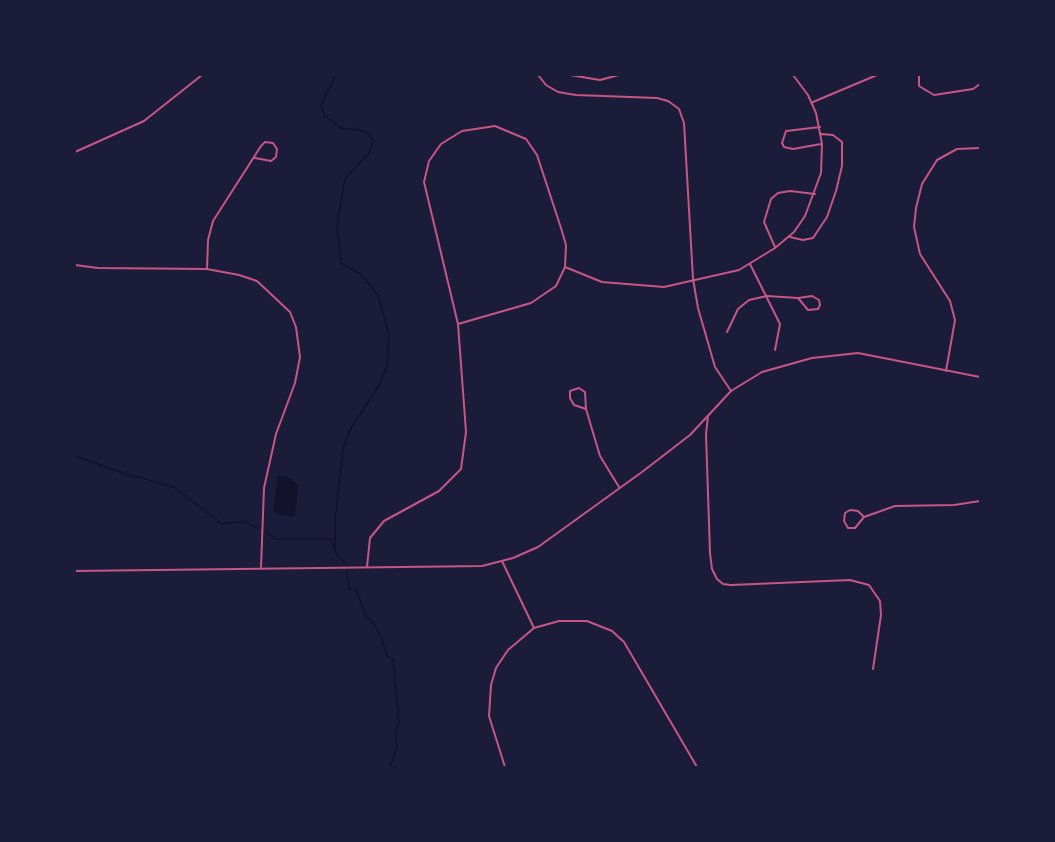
<!DOCTYPE html>
<style>
body{margin:0}
#map{position:relative;width:1055px;height:842px;overflow:hidden;background:#1b1b3a;font-family:"PT Serif",serif}
canvas{display:block}
.frame{position:absolute;inset:0;border:76px solid #1b1b3a;pointer-events:none}
</style>
<div id="map">
<canvas width="1055" height="842"></canvas>
<div class="frame"></div>
</div>
<script>
const c = document.querySelector('canvas').getContext('2d');
c.lineJoin = 'round';
function paint(path, color) {
  c.fillStyle = color;
  c.fill(path, 'evenodd');
}
function toPath(rows) {
  const path = new Path2D();
  for (const r of rows) {
    path.moveTo(r[0], r[1]);
    for (let i = 2; i < r.length; i += 2) path.lineTo(r[i], r[i + 1]);
  }
  return path;
}
function stroke(path, color, width, dash) {
  c.strokeStyle = color;
  c.lineWidth = width;
  c.lineCap = dash ? 'butt' : 'round';
  c.setLineDash(dash || []);
  c.stroke(path);
}
paint(toPath([
 [278,476,287,476,298,485,295,515,292,517,273,512]
]), '#12122b');
stroke(toPath([
 [75,456,123,473,174,487,222,524,244,521,257,528],
 [265,532,276,539,331,539,334,548],
 [335,552,335,521,343,449,350,430,379,385,387,366,389,334,378,295,360,274,341,263,337,224,345,179,369,153,374,141,365,131,341,128,325,116,321,105,336,75],
 [335,552,345,563],
 [347,571,349,589,356,590,367,618,372,621,382,639,387,656,393,660,399,723,395,733,397,747,390,767]
]), '#12122b', 1.5);
stroke(toPath([
 [538,75,546,85,558,92,576,95,657,98,668,101,679,109,684,123,693,279,698,308,715,367,731,391],
 [570,75,600,80,619,75],
 [919,75,919,86,934,95,973,89,980,84],
 [813,102,877,75],
 [820,127,786,131,782,143,784,147,793,149,821,144],
 [75,152,144,121,202,75],
 [790,237,803,240,813,238,827,217,836,191,842,166,842,142,833,135,821,134],
 [775,247,764,222,771,199,778,193,790,191,815,194],
 [750,264,780,324,775,350],
 [75,265,98,268,207,269,239,275,257,281,290,312,296,327,300,357,295,383,276,434,264,488,261,567],
 [565,267,602,282,664,287,739,270,775,248,794,232,805,216,821,173,822,144,816,113,808,95,793,75],
 [207,269,208,240,213,221,261,146,265,142,273,143,277,149,276,157,271,161,255,158],
 [812,296,819,300,820,305,818,309,808,310,798,298,812,296],
 [727,332,738,309,749,300,767,296,798,298],
 [946,371,955,320,950,301,920,254,914,227,916,208,922,184,937,160,957,149,980,148],
 [579,388,585,392,586,409,574,405,570,398,570,391,579,388],
 [586,409,600,456,619,487],
 [708,416,706,434,710,553,712,569,717,579,723,584,731,585,850,580,869,585,880,601,881,615,873,669],
 [864,517,858,511,850,510,845,513,844,521,848,528,855,528,864,517,895,506,954,505,980,501],
 [502,561,534,628,559,621,587,621,612,631,624,642,697,767],
 [367,567,370,538,384,521,439,491,461,469,466,432,458,324,424,182,429,161,441,144,462,131,495,126,526,139,537,155,561,228,566,245,565,267,556,286,531,303,458,324],
 [505,767,489,716,491,685,496,668,508,650,534,628]
]), '#c65784', 2);
stroke(toPath([
 [75,571,482,566,513,558,538,547,642,472,690,435,731,391,762,372,812,358,858,353,980,377]
]), '#c65784', 2);
</script>
